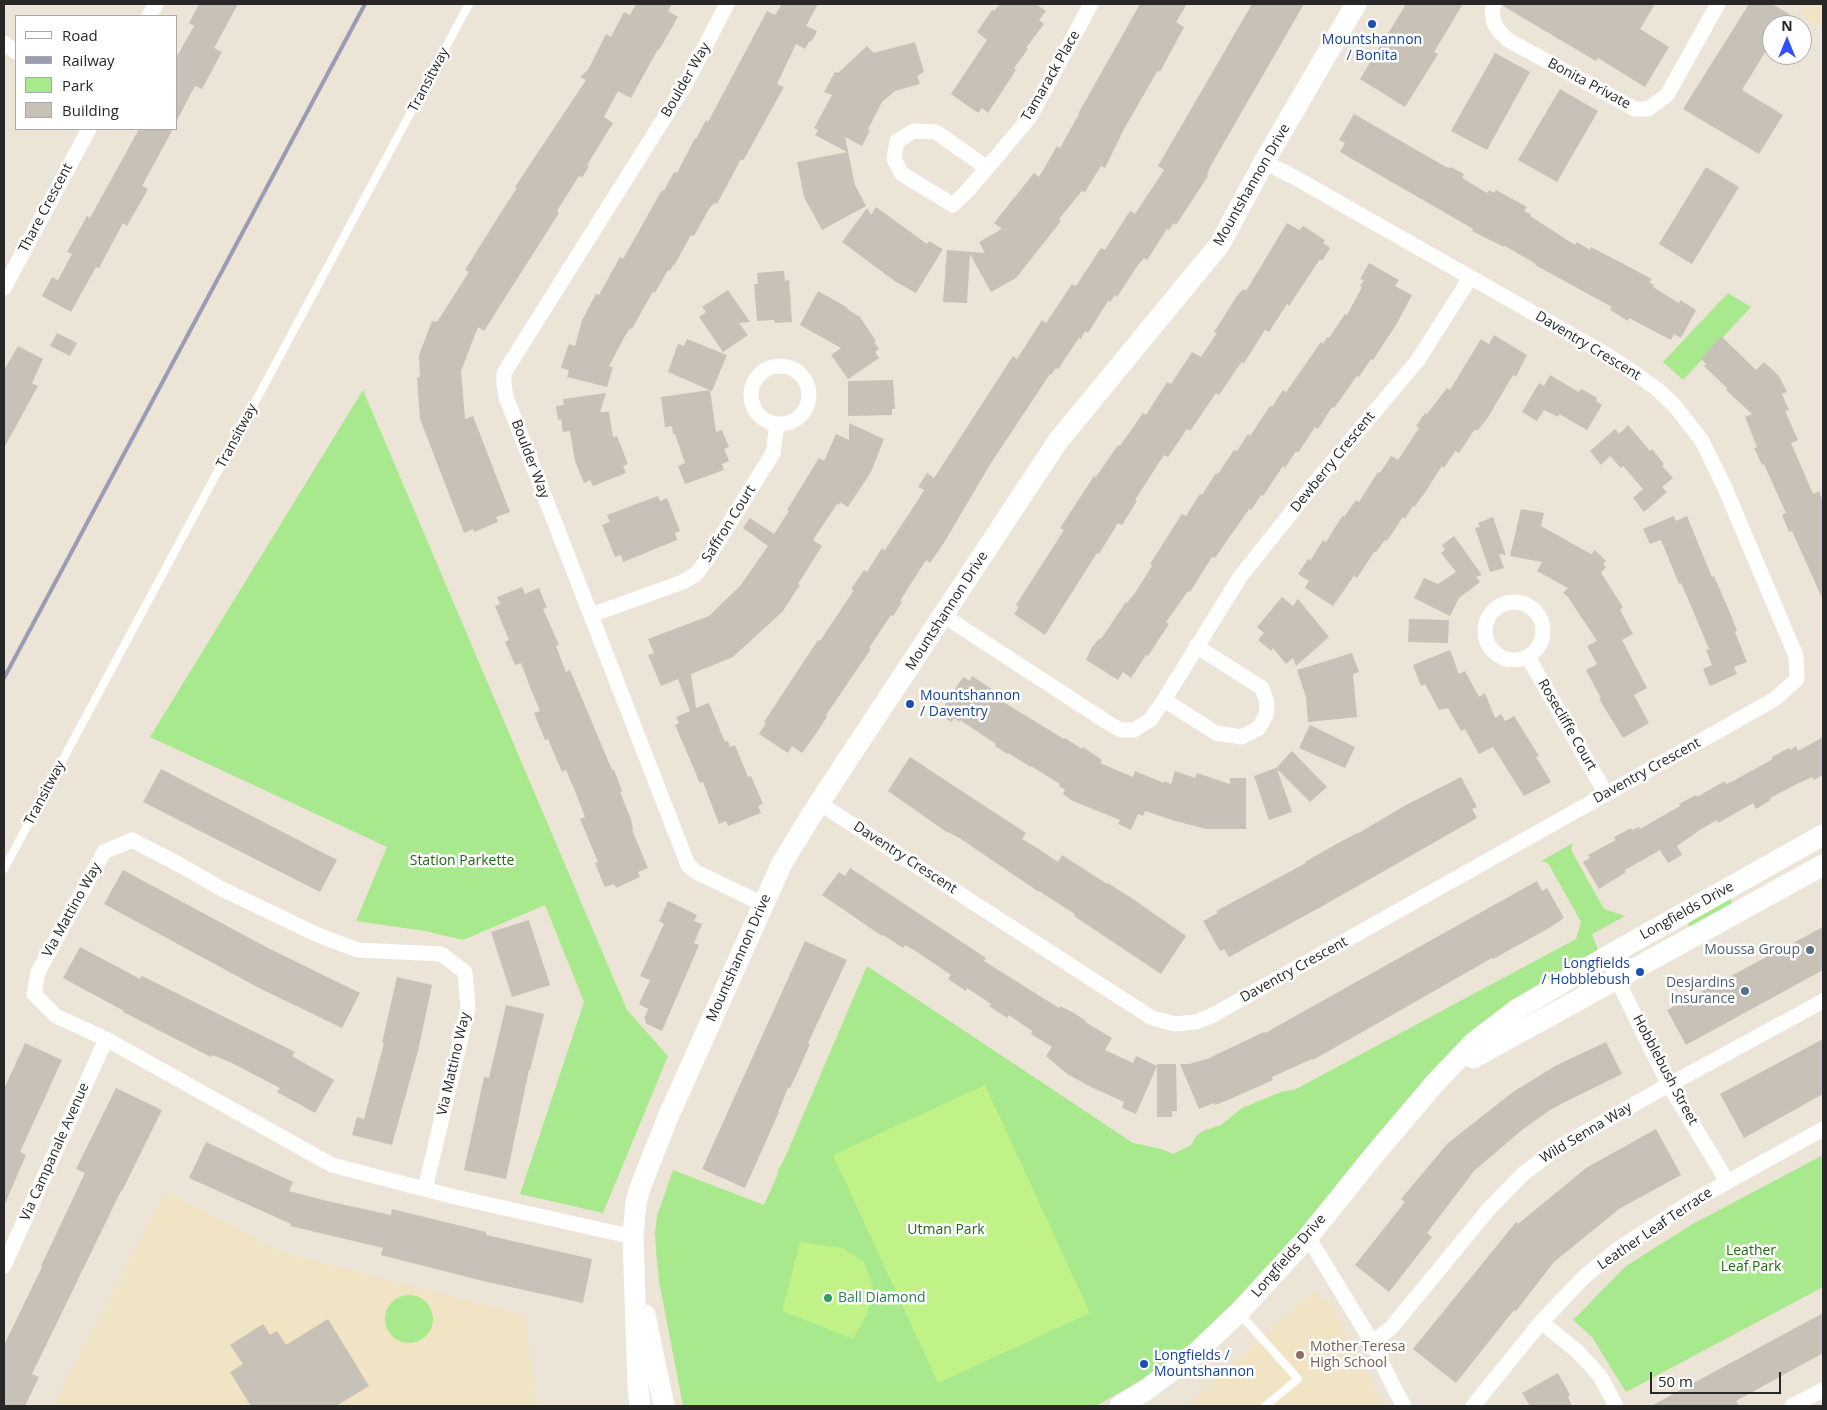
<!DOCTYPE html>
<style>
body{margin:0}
#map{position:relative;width:1827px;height:1410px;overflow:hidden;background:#ece4d7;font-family:"Open Sans",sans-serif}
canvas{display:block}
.frame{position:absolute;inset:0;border:5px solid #272727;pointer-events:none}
.legend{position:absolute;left:15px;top:15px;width:162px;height:115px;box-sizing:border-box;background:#fff;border:1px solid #a9a9a9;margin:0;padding:6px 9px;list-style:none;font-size:15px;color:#272727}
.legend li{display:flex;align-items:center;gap:10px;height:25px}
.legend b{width:25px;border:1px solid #a9a9a9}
.north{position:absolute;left:1762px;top:15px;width:50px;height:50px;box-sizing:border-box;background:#fff;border:1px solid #a9a9a9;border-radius:50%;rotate:0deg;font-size:14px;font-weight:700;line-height:20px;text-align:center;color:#272727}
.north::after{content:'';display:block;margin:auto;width:18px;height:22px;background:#314eff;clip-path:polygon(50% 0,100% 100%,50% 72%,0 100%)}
.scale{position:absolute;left:1650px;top:1372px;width:131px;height:22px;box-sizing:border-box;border:2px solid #272727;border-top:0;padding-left:6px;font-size:15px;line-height:18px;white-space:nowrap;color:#272727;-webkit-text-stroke:4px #fff;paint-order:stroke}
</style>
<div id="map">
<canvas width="1827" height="1410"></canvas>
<div class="frame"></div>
<ul class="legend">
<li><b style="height:6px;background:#fff"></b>Road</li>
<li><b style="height:6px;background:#9a9cb4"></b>Railway</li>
<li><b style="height:14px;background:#a8e98d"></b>Park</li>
<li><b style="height:14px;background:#c7c1b7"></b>Building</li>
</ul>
<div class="north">N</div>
<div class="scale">50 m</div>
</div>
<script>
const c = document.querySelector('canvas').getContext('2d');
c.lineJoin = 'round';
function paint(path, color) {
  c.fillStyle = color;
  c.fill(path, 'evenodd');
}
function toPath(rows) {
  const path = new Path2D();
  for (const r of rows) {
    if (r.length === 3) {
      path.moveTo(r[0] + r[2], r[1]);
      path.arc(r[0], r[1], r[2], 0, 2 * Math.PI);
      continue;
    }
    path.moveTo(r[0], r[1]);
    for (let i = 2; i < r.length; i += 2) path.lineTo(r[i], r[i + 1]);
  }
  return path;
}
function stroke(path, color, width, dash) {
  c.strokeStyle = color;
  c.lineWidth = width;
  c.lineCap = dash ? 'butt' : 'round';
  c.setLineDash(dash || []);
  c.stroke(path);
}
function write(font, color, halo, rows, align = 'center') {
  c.font = font + ' "Open Sans",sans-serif';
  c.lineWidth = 5;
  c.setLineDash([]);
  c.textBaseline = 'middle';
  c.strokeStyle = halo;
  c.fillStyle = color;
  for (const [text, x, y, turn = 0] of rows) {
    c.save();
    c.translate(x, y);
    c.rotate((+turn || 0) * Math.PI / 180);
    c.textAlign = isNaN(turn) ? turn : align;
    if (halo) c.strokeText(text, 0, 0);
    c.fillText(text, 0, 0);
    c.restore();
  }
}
paint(toPath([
 [1804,4,1823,4,1823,30,1802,15],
 [166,1191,284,1253,525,1315,537,1406,53,1406],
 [1313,1291,1331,1305,1385,1406,1186,1406]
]), '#f0e4c4');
paint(toPath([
 [1728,293,1751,307,1683,380,1663,362],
 [363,390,627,1010,668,1056,603,1213,520,1194,584,1002,545,905,463,940,425,931,356,921,387,847,150,737],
 [1573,843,1571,850,1604,909,1625,916,1592,934,1598,950,1509,1002,1268,1270,1199,1338,1145,1378,1096,1406,683,1406,659,1281,656,1251,655,1233,657,1216,673,1170,764,1205,777,1176,778,1170,783,1162,867,966,1133,1143,1161,1149,1173,1154,1191,1145,1196,1136,1203,1131,1221,1125,1242,1108,1281,1092,1296,1089,1576,939,1581,922,1548,863,1541,861],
 [1731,898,1732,904,1690,928,1688,924,1710,906],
 [1823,1155,1823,1287,1626,1392,1592,1337,1573,1320,1626,1266,1691,1225],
 [409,1319,24]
]), '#a8e98d');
paint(toPath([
 [985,1085,1090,1313,938,1383,833,1155],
 [800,1242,842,1248,864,1262,873,1286,867,1314,853,1339,782,1311]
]), '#c0f287');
paint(toPath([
 [199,4,238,4,214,48,222,52,202,89,195,86,176,122,176,58,194,26,189,23],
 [636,4,672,4,668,11,678,17,659,50,658,49,631,98,618,91,604,117,613,123,587,165,589,166,582,178,579,176,565,198,557,211,559,213,484,331,478,327,461,371,465,419,473,416,510,512,496,517,498,522,474,532,473,529,464,533,420,419,417,378,420,377,419,355,432,321,437,322,469,272,465,270,500,214,517,188,515,187,586,80,580,77,588,70,606,34,611,37,624,12,630,15],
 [782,4,818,4,806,26,817,31,812,41,809,42,805,49,796,44,777,84,784,87,774,105,743,161,741,159,717,204,714,203,709,209,694,236,691,235,674,266,673,265,670,271,668,270,655,293,653,292,648,300,632,329,630,328,625,336,609,366,613,367,607,387,567,377,569,370,561,368,565,355,569,344,575,346,582,320,596,294,599,295,620,257,623,259,662,190,664,191,674,172,677,173,695,138,696,139,706,120,708,122,767,11,775,15],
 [1000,4,1036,4,1046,11,1039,20,1044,24,1026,48,1028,49,1014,68,1016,70,988,113,982,108,978,113,951,94,987,40,977,32,992,10,994,11],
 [1140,4,1187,4,1176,22,1184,27,1160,72,1158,70,1124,129,1105,168,1101,166,1085,192,1082,191,1059,219,1061,221,1016,278,991,292,970,254,967,303,943,302,947,250,985,253,979,242,1002,229,994,223,1034,173,1039,177,1057,146,1060,148,1079,114,1078,114],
 [1252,4,1304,4,1210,167,1207,175,1208,176,1176,225,1174,223,1169,230,1167,229,1147,260,1144,258,1138,265,1117,297,1115,295,1110,302,1108,301,1088,333,1085,331,1081,339,1079,338,1058,369,1056,368,1051,375,1050,374,991,463,945,541,930,563,926,560,900,601,902,602,893,616,891,615,869,648,871,649,826,715,827,717,815,735,802,753,792,746,788,753,759,734,766,723,764,722,818,640,820,641,854,590,851,589,864,570,867,572,882,548,885,550,916,503,924,490,918,487,927,473,934,478,1013,356,1017,359,1042,320,1046,323,1072,284,1076,286,1101,248,1105,250,1130,211,1135,214,1164,170,1158,166],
 [1406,4,1463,4,1434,52,1438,54,1405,107,1360,79],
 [1503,4,1655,4,1640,29,1669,47,1645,87,1598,58,1596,61,1557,38,1503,6],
 [1749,4,1772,4,1789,14,1782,25,1772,25,1772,41,1742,90,1783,115,1759,154,1683,109],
 [915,42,924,72,917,76,920,84,895,91,882,102,868,129,870,130,862,146,845,137,855,185,866,206,822,230,804,197,797,162,847,152,815,135,818,130,814,128,832,95,824,92,835,72,838,73,867,46,874,53],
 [1495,53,1530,72,1487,150,1451,131],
 [1560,89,1598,111,1557,182,1518,160],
 [1354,114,1446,167,1450,168,1451,167,1464,174,1462,178,1487,193,1489,190,1494,193,1496,190,1527,207,1524,211,1531,214,1530,216,1575,245,1577,242,1590,250,1591,247,1652,279,1649,282,1654,285,1653,287,1679,303,1680,300,1696,310,1681,338,1674,334,1671,340,1629,318,1628,321,1610,310,1612,307,1535,265,1536,264,1505,246,1504,247,1472,231,1473,229,1340,152,1345,143,1339,140],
 [139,129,173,129,142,186,148,189,127,226,123,223,99,268,96,267,71,312,42,296,52,277,58,280,72,254,67,252,87,216,90,218],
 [1706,167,1739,187,1692,264,1659,244],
 [876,207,927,244,929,241,943,249,916,293,896,282,842,242,867,208,871,215],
 [1287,223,1299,230,1303,226,1325,240,1323,243,1330,248,1322,261,1320,259,1289,306,1287,304,1269,332,1265,330,1244,363,1242,362,1238,367,1219,395,1216,393,1190,431,1187,429,1168,457,1164,455,1135,500,1137,501,1122,525,1118,523,1099,554,1097,553,1045,635,1014,614,1019,607,1016,605,1064,530,1060,528,1094,476,1096,477,1118,445,1120,446,1143,413,1146,415,1167,382,1171,384,1192,352,1201,357,1217,333,1214,332,1237,296,1243,289,1246,291],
 [1369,263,1399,280,1395,286,1412,295,1396,325,1373,360,1371,359,1359,377,1357,376,1334,408,1332,407,1318,429,1315,427,1298,453,1296,451,1285,468,1283,466,1263,496,1261,495,1251,510,1249,509,1215,558,1212,557,1190,592,1188,591,1166,622,1169,624,1148,656,1146,655,1131,678,1123,672,1118,680,1086,660,1092,647,1100,638,1101,639,1126,602,1127,603,1135,593,1152,566,1150,564,1157,553,1182,514,1186,516,1200,494,1202,495,1216,473,1218,474,1234,450,1237,451,1248,434,1250,436,1270,406,1272,407,1283,390,1286,392,1321,342,1323,344,1327,337,1329,338,1345,314,1347,315,1362,287,1360,286,1364,280,1360,279],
 [779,271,784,271,785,281,789,280,792,322,775,323,774,320,757,321,754,284,758,284,757,273],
 [728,290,750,322,739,323,748,335,723,352,699,317,706,312,702,307],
 [818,291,848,308,847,309,860,317,876,341,874,342,879,349,875,352,879,358,848,379,831,355,841,348,800,325],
 [57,333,77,343,70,356,50,346],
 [1494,335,1527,355,1516,377,1513,375,1487,419,1477,431,1475,429,1459,453,1455,451,1444,468,1442,466,1422,497,1421,497,1415,507,1413,506,1405,519,1403,517,1387,541,1385,540,1376,552,1374,552,1357,578,1354,576,1333,606,1305,588,1309,581,1298,574,1308,559,1310,561,1323,540,1326,542,1343,515,1344,517,1356,500,1359,502,1378,472,1380,473,1391,456,1398,460,1419,428,1416,426,1425,413,1427,414,1447,388,1450,390,1481,339,1489,344],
 [1721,336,1756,370,1764,362,1779,376,1787,392,1782,394,1789,410,1785,411,1798,440,1791,443,1813,494,1819,491,1823,502,1823,600,1792,531,1789,532,1782,515,1786,513,1767,471,1764,464,1762,465,1754,448,1757,447,1745,417,1752,414,1726,390,1727,388,1704,366,1706,364,1701,359],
 [687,339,727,355,712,391,668,372,678,344,684,346],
 [18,346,43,359,32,383,38,386,4,448,4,370],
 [1550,375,1579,392,1581,389,1589,393,1597,398,1596,401,1602,405,1587,430,1559,414,1558,417,1544,410,1537,421,1522,412,1539,383,1544,386],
 [893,380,895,409,892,409,892,415,848,416,848,381],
 [710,390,716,432,722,430,729,447,724,449,729,461,722,464,724,470,685,484,678,466,685,463,675,434,673,434,672,426,665,427,661,397],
 [606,393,600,412,609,412,613,437,617,436,628,464,623,466,626,473,593,486,590,480,584,483,575,461,570,431,563,432,561,419,558,420,556,406,564,405,563,399],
 [849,423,884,439,871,472,848,507,840,502,839,505,837,504,813,540,822,546,798,584,800,585,782,612,733,657,691,674,696,708,709,703,725,742,728,741,730,747,735,745,748,777,751,776,763,804,758,806,761,813,728,826,726,821,719,824,703,782,700,783,675,725,679,723,676,717,690,711,678,679,661,686,648,655,654,653,648,639,709,616,740,586,768,546,743,528,750,518,774,534,789,511,787,510,819,458,824,461,836,434,849,440],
 [1628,425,1650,451,1652,449,1664,464,1662,466,1673,478,1662,487,1667,492,1644,512,1633,498,1643,489,1623,466,1621,468,1610,456,1601,465,1590,451,1615,429,1619,434],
 [658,496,660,501,667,498,680,531,675,533,677,540,623,562,621,555,615,557,602,525,610,522,607,515],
 [1521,509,1544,513,1541,526,1591,554,1595,550,1606,561,1603,564,1606,567,1601,573,1623,607,1620,610,1633,634,1622,640,1647,688,1634,695,1649,723,1623,738,1599,699,1601,698,1586,670,1597,664,1587,646,1597,641,1568,597,1563,593,1568,588,1537,571,1542,562,1510,556],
 [1674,516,1676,521,1687,516,1709,570,1712,577,1714,576,1730,613,1737,631,1735,632,1747,662,1734,667,1737,674,1710,686,1703,669,1712,665,1706,650,1709,649,1694,613,1681,583,1679,584,1661,540,1650,544,1643,529],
 [1493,517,1506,555,1499,554,1504,568,1490,572,1475,528,1480,527,1478,523],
 [1454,536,1482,575,1476,577,1480,582,1459,598,1450,616,1414,598,1424,578,1438,584,1456,572,1441,553,1445,550,1442,545],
 [522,587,525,594,539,588,547,608,543,609,559,645,556,646,566,672,570,670,612,770,614,770,622,791,620,792,631,819,633,829,632,830,648,868,638,872,640,877,616,888,614,884,605,887,603,883,595,863,598,862,580,819,585,817,577,796,566,770,562,772,548,739,545,740,534,713,540,711,530,687,521,663,515,665,505,642,509,640,495,606,500,604,497,597],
 [1282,597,1293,606,1298,599,1329,637,1296,666,1293,658,1286,664,1273,648,1271,651,1258,640,1264,633,1257,627],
 [1409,619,1449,620,1448,643,1408,642],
 [1450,650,1459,674,1465,671,1479,697,1485,693,1495,718,1501,714,1505,721,1514,716,1539,756,1536,757,1551,782,1524,796,1493,747,1479,754,1465,729,1461,731,1448,708,1439,710,1425,684,1421,686,1413,665],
 [1352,653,1359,672,1353,674,1357,717,1308,722,1306,697,1297,670],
 [972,676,1002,696,1000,700,1064,739,1065,738,1082,749,1083,747,1102,760,1100,763,1133,777,1135,771,1164,783,1164,781,1171,784,1175,771,1195,778,1197,773,1230,784,1230,778,1246,778,1246,829,1206,829,1175,821,1145,811,1143,816,1138,814,1131,830,1118,824,1120,820,1073,801,1063,794,1065,790,1059,786,1060,784,1031,766,1031,767,1008,753,1007,754,995,746,996,744,960,720,959,722,954,718,951,722,939,714,963,677,970,681],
 [1310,725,1355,747,1345,768,1299,748],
 [1823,737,1823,775,1814,780,1812,777,1797,784,1770,798,1771,800,1756,809,1753,803,1718,823,1717,820,1703,828,1677,846,1682,855,1668,863,1660,850,1625,870,1626,872,1599,889,1583,862,1590,858,1588,855,1616,840,1614,837,1631,828,1632,830,1639,827,1640,829,1680,806,1679,804,1696,795,1697,797,1725,781,1726,784,1733,781,1773,759,1772,757,1789,748,1790,750,1796,746,1798,751],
 [1292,751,1327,787,1310,802,1277,769,1292,812,1269,820,1254,776,1276,768],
 [910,757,1026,833,1022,839,1034,846,1058,862,1062,855,1107,884,1108,883,1133,899,1186,936,1161,974,1074,916,1075,914,1039,891,1039,892,961,839,948,832,948,833,888,791],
 [161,769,337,860,320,892,143,802],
 [1461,777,1477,807,1472,809,1477,818,1319,908,1229,957,1224,949,1220,951,1203,921,1218,913,1216,911,1306,863,1305,862,1331,847,1357,833,1357,834,1406,805],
 [850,868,986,958,984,961,1059,1008,1060,1006,1074,1013,1086,1021,1085,1022,1112,1038,1105,1050,1133,1063,1136,1056,1157,1066,1136,1114,1122,1108,1124,1102,1091,1087,1067,1074,1052,1061,1046,1056,1052,1047,1031,1034,1032,1031,1009,1015,1007,1018,989,1006,991,1004,967,988,966,991,948,979,951,975,917,952,905,945,903,948,883,935,882,936,822,895,839,872,845,876],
 [123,870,268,948,360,993,342,1028,259,988,104,904],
 [1537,881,1542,891,1547,888,1564,918,1549,928,1493,959,1492,958,1313,1060,1312,1059,1272,1077,1273,1080,1228,1100,1215,1105,1214,1103,1199,1109,1180,1064,1189,1064,1207,1059,1264,1032,1265,1033],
 [668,901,697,915,694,921,702,924,694,943,699,945,662,1031,645,1023,646,1020,644,1019,648,1009,639,1004,650,980,640,976,664,924,659,921],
 [529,920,550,985,512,997,491,932],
 [1823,927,1823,970,1686,1045,1667,1010],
 [805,941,847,960,808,1043,810,1044,798,1071,790,1088,788,1088,778,1112,779,1112,745,1188,702,1169],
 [80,947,140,979,142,976,295,1052,292,1056,334,1080,315,1113,277,1092,280,1088,230,1062,212,1055,211,1057,123,1012,124,1011,63,978],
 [397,977,432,985,418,1051,392,1145,352,1135,357,1117,364,1119,384,1043,382,1043],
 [506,1005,544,1014,530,1070,529,1070,506,1179,464,1170,484,1077,489,1078],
 [1823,1039,1823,1094,1744,1138,1720,1094],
 [1606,1042,1622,1074,1561,1104,1547,1112,1522,1130,1474,1171,1427,1233,1432,1237,1389,1292,1355,1265,1405,1202,1401,1199,1448,1143,1513,1092,1557,1065],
 [25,1043,62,1060,20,1152,26,1155,4,1206,4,1089],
 [1157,1064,1176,1064,1177,1111,1172,1111,1172,1117,1157,1117],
 [116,1088,162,1110,122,1191,121,1191,32,1374,39,1377,25,1406,4,1406,4,1345,42,1267,41,1266,85,1173,76,1169],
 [1656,1129,1681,1175,1619,1209,1554,1262,1516,1311,1514,1310,1456,1383,1413,1349,1516,1222,1518,1224,1586,1168],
 [206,1142,293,1182,289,1191,327,1201,391,1215,392,1209,486,1232,486,1235,592,1259,583,1303,483,1281,381,1255,383,1248,290,1226,291,1224,189,1178],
 [1823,1313,1823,1353,1736,1401,1739,1406,1651,1406],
 [328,1319,369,1386,336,1406,251,1406,230,1372,243,1364,230,1345,263,1324,270,1335,277,1331,286,1345],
 [1558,1373,1570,1395,1568,1397,1572,1406,1530,1406,1522,1393]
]), '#c7c1b7');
stroke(toPath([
 [4,869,469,4],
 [1239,1313,1298,1379,1265,1406]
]), '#fff', 8);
stroke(toPath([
 [727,4,685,85,504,373,504,384,506,397,688,865,696,872,763,904],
 [1494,4,1492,11,1494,23,1499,31,1508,40,1635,109,1648,109,1667,95,1718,4],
 [149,16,156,4],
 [4,43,16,52],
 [987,168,936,132,914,131,897,141,894,159,902,174,953,205,969,189,987,168,1030,117,1091,4],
 [4,288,89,129],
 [780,395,29],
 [1514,631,29],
 [591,615,683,582,696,574,706,561,773,453,777,424],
 [944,616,1110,724,1121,730,1134,730,1150,720,1164,700,1240,577,1323,473,1418,360,1470,278],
 [1528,657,1606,794],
 [1164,700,1216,733,1241,737,1259,728,1266,715,1267,703,1262,688,1196,646],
 [819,803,1152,1018,1175,1024,1196,1022,1213,1015,1775,699,1797,679,1796,656,1725,488,1702,441,1675,406,1657,389,1629,369,1607,355,1294,177,1264,162],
 [1606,957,1669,1085,1727,1181],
 [425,1189,468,1008,465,972,441,954,358,950,320,936,222,889,180,865,132,840,104,852,38,972,34,994,56,1016,106,1039,332,1165,451,1196,633,1237],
 [1308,1237,1372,1342,1395,1390,1404,1406],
 [4,1266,106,1039],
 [1541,1322,1577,1351,1600,1376,1616,1406],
 [1372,1342,1391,1328,1488,1210,1523,1174,1556,1149,1654,1093,1823,1001],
 [1473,1406,1541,1322,1584,1277,1618,1249,1691,1202,1823,1129],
 [1792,1406,1823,1390]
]), '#fff', 15);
stroke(toPath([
 [1473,1058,1823,865],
 [645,1315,664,1406],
 [640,1406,638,1388,633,1237,636,1202,640,1188,668,1117,782,863,819,803,1058,441,1220,244,1264,162,1356,4],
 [1120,1406,1143,1392,1197,1352,1241,1310,1308,1237,1374,1155,1435,1083,1474,1042,1516,1010,1606,957,1823,835]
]), '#fff', 21);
stroke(toPath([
 [4,678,365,4]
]), '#9a9cb4', 4);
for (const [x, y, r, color] of [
 [1372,24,5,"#1a4fb4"],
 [910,704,5,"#1a4fb4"],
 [1810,950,5,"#5c6f8a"],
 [1640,972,5,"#1a4fb4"],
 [1745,991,5,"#5c6f8a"],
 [828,1298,5,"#2e9e5b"],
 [1300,1355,5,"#8d6e63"],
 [1144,1364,5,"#1a4fb4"]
]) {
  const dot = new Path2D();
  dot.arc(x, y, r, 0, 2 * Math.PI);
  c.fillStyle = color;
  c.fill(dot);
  stroke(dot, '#fff', 2);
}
write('14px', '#164399', '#fff', [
 ["Mountshannon",1372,40,"center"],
 ["/ Bonita",1372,56,"center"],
 ["Mountshannon",920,696],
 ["/ Daventry",920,712],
 ["Longfields",1630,964,"right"],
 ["/ Hobblebush",1630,980,"right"],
 ["Longfields /",1154,1356],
 ["Mountshannon",1154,1372]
], 'left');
write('14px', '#272727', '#fff', [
 ["Tamarack Place",1051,76,-60],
 ["Transitway",429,80,-62],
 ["Boulder Way",686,80,-60],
 ["Bonita Private",1589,84,28],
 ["Mountshannon Drive",1252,185,-60],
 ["Thare Crescent",46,208,-62],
 ["Daventry Crescent",1588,346,31],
 ["Transitway",237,436,-62],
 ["Boulder Way",530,459,69],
 ["Dewberry Crescent",1333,462,-51],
 ["Saffron Court",729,524,-58],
 ["Mountshannon Drive",947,611,-57],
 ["Rosecliffe Court",1567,725,60],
 ["Daventry Crescent",1647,771,-29],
 ["Transitway",45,793,-62],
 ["Daventry Crescent",905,858,33],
 ["Via Mattino Way",72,910,-61],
 ["Longfields Drive",1687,911,-29],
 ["Mountshannon Drive",739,958,-66],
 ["Daventry Crescent",1294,970,-29],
 ["Via Mattino Way",454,1064,-77],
 ["Hobblebush Street",1665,1070,62],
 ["Wild Senna Way",1586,1133,-31],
 ["Via Campanale Avenue",55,1152,-66],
 ["Leather Leaf Terrace",1655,1229,-34],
 ["Longfields Drive",1289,1256,-49]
]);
write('14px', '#206a12', '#fff', [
 ["Station Parkette",462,861],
 ["Utman Park",946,1230],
 ["Leather",1751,1251],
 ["Leaf Park",1751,1267]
]);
write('14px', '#4e5e75', '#fff', [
 ["Moussa Group",1800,950],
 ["Desjardins",1735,983],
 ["Insurance",1735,999]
], 'right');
write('14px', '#27864d', '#fff', [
 ["Ball Diamond",838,1298]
], 'left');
write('14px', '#785e54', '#fff', [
 ["Mother Teresa",1310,1347],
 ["High School",1310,1363]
], 'left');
</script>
